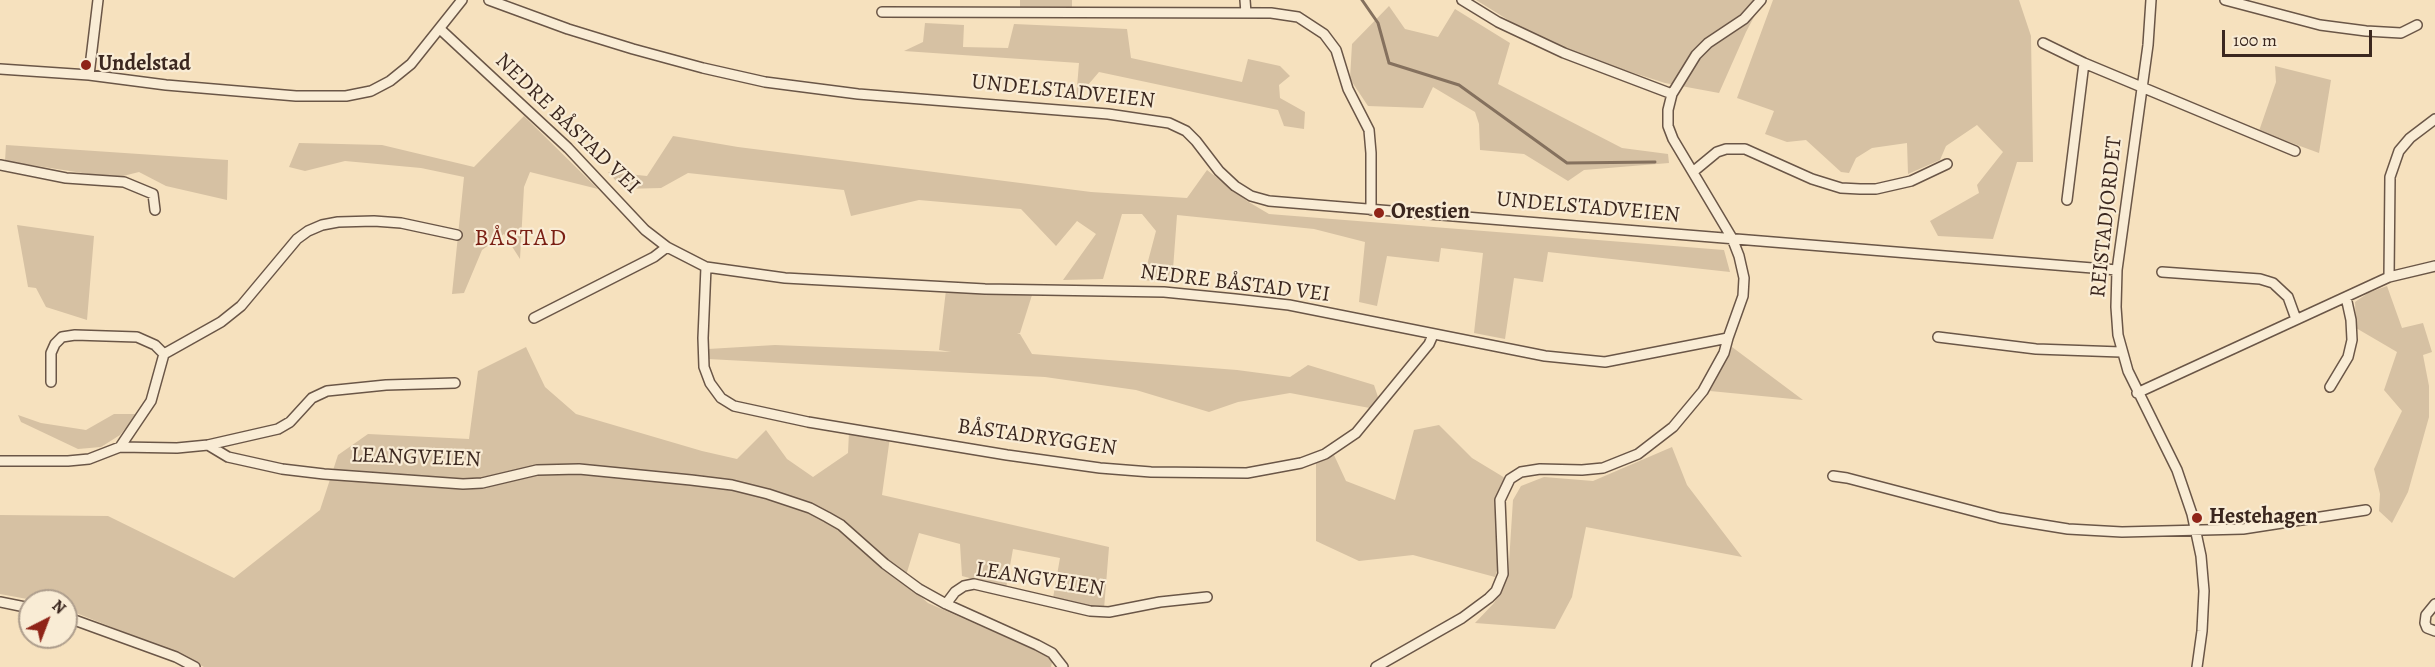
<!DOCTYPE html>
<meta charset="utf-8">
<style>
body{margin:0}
#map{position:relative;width:2435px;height:667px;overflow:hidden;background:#f6e1be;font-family:Alegreya,serif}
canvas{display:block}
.north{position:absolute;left:18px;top:589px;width:60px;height:60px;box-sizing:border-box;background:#f9ecd5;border:2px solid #ad9d8c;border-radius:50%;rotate:42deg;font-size:16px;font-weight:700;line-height:24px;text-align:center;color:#3b271f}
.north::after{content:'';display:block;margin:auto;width:21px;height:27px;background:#8f2418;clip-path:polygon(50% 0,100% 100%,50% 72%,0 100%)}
.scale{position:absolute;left:2222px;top:30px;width:150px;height:27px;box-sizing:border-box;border:3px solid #3b271f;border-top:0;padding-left:8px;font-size:18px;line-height:21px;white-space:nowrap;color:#3b271f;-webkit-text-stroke:4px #f9ecd5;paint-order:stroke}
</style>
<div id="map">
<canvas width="2435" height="667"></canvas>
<div class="north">N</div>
<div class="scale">100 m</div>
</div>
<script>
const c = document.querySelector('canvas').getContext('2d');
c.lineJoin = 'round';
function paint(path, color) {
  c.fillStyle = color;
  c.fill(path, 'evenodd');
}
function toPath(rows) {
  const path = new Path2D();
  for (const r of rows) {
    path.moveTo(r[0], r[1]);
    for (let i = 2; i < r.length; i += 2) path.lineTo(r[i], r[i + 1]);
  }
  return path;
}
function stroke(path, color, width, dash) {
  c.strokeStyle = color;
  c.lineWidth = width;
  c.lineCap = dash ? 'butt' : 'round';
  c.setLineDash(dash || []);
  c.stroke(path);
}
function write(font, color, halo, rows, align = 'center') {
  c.font = font + ' Alegreya,serif';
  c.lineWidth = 4.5;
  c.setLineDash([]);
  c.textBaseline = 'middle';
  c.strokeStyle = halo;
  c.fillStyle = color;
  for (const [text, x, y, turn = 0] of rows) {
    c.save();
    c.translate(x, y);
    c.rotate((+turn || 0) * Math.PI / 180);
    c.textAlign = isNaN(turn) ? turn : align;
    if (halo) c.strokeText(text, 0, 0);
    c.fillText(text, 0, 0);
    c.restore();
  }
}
paint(toPath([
 [1020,0,1072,0,1072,11,1020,11],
 [1476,0,1763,0,1746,32,1719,93,1665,83,1574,54,1518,26],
 [1773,0,2019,0,2031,36,2033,162,2017,162,1993,239,1938,236,1930,221,1979,193,1977,185,2003,152,1977,125,1946,146,1940,160,1908,174,1907,143,1872,148,1856,158,1849,173,1841,172,1806,140,1787,142,1765,134,1774,111,1737,98],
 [1389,6,1405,29,1438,37,1455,9,1510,43,1498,84,1622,148,1668,154,1669,163,1584,170,1568,181,1524,154,1480,150,1479,124,1475,112,1433,87,1423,108,1368,106,1350,79,1352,44],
 [925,23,964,25,963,47,1008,48,1014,24,1127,29,1131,58,1242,82,1248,59,1280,66,1290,76,1279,85,1280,98,1305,112,1304,129,1284,126,1278,110,1099,72,1076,99,1079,63,904,51,923,42],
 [2275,66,2331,80,2319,153,2259,131,2276,82],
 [524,116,598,189,530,172,524,187,520,259,504,234,482,250,464,293,452,294,464,177,421,168,345,161,305,171,289,167,299,143,382,145,474,167],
 [673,136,738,147,1091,192,1187,198,1207,170,1247,201,1269,214,1724,250,1730,272,1548,252,1543,282,1514,278,1505,339,1474,333,1483,253,1441,248,1439,262,1387,256,1377,306,1359,302,1365,242,1314,229,1177,215,1172,283,1143,280,1156,231,1142,214,1122,214,1103,279,1063,280,1096,234,1077,221,1056,246,1021,209,919,200,851,216,844,190,688,173,661,188,623,189,608,172,647,176],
 [6,145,228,160,227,200,166,186,139,172,115,178,5,161],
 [17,225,94,236,87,320,46,307,36,288,28,287],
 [2387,286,2402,328,2423,323,2432,352,2423,355,2429,386,2429,417,2408,492,2392,523,2379,511,2380,494,2374,469,2402,411,2384,390,2397,352,2356,328,2355,302,2368,293],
 [946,290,1032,295,1020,333,1017,334,1020,334,1032,354,1237,370,1290,377,1308,365,1374,385,1379,400,1375,409,1290,393,1238,402,1209,412,1136,390,1045,377,708,359,708,349,775,345,951,352,939,350],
 [526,347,545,387,576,414,702,451,737,459,766,430,787,459,813,477,848,453,849,432,890,437,882,495,1109,547,1104,609,1053,598,1060,558,1013,549,1006,588,962,576,960,544,919,533,904,582,928,603,1053,658,1051,667,204,667,182,655,66,609,66,601,38,601,0,594,0,515,108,516,234,578,320,510,338,455,368,434,469,439,478,371],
 [1732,347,1803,400,1710,391],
 [114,414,137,414,120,435,101,447,78,449,21,422,18,415,41,423,86,430],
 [1439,425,1472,458,1505,478,1500,499,1501,558,1495,577,1413,555,1359,561,1316,541,1316,463,1334,455,1346,481,1395,500,1414,430],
 [1672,447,1687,485,1742,557,1586,527,1572,597,1555,629,1475,623,1494,603,1508,578,1513,500,1521,486,1544,477,1593,481]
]), '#d6c1a3');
stroke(toPath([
 [1362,0,1378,23,1389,63,1459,85,1567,163,1655,162]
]), '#85715e', 3);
const minor = toPath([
 [489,0,568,29,633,49,703,68,765,82,858,94,1108,114,1169,123,1186,131,1196,141,1219,171,1235,186,1251,196,1269,201,2117,270],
 [1245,0,1246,13],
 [1462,0,1498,22,1564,53,1672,94],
 [2151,0,2148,45,2117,270,2116,307,2118,335,2128,371,2177,470,2192,514,2201,556,2204,591,2202,631,2197,667],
 [2225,0,2320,25,2366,31,2401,33,2417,25],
 [882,12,1271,13,1298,17,1324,34,1336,50,1348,89,1369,130,1371,153,1371,210],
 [440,29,568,148,645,230,667,247,706,267,785,278,985,289,1164,292,1235,299,1289,305,1545,356,1605,362,1728,338,1743,296,1744,278,1739,256,1732,238,1673,139,1668,126,1668,110,1672,94,1696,55,1708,43,1744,19,1761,0],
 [2043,43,2084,63,2295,151],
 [0,69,89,75,166,85,296,96,346,96,371,91,390,81,411,64,462,0],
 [89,75,98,0],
 [0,165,66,178,124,182,153,194,155,210],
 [1694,171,1717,152,1726,149,1745,149,1812,179,1841,188,1860,189,1876,189,1911,181,1947,164],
 [2067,200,2084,63],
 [706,267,703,338,704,367,710,383,721,398,734,406,808,422,1007,455,1100,468,1151,472,1247,473,1301,463,1325,454,1356,433,1429,344,1433,335],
 [2162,272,2260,279,2273,283,2288,297,2296,319],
 [2389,277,2390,177,2399,151,2410,138,2435,119],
 [534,318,654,257,667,247],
 [1938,337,2036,349,2121,352],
 [51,382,51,353,55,344,62,337,75,335,137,337,155,345,164,354],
 [2330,387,2348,357,2352,340,2351,320,2346,297],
 [2137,393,2389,277,2435,266],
 [208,445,228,457,282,469,324,474,463,484,482,483,537,470,579,469,691,480,732,485,768,494,810,508,827,517,841,525,885,564,919,589,946,604,1037,645,1052,653,1063,667],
 [120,447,151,401,164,354,221,322,241,306,297,239,308,231,322,225,338,222,374,221,401,223,457,235],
 [0,461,68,461,89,459,120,447,177,448,208,445,278,429,290,422,312,398,327,391,386,385,455,383],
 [1833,476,1847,478,2000,518,2068,529,2122,532,2243,529,2366,510],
 [0,602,30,608],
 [946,604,955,592,964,586,974,584,1090,611,1109,612,1160,602,1207,597],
 [2435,604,2426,615,2425,623,2427,628,2435,631],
 [66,617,176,657,195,667],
 [1376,667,1462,618,1489,598,1496,591,1503,574,1500,500,1510,479,1521,472,1540,469,1582,470,1603,468,1638,454,1673,427,1703,391,1724,353,1728,338]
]);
stroke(minor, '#6a5647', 12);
stroke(minor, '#f9ecd5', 9);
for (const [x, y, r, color] of [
 [86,65,6,"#8f2418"],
 [1379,213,6,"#8f2418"],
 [2197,518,6,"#8f2418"]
]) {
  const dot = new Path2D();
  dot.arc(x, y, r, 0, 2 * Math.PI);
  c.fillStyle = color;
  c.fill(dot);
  stroke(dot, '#f9ecd5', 2);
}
write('bold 22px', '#3b271f', '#f9ecd5', [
 ["Undelstad",98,65],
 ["Orestien",1391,213],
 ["Hestehagen",2209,518]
], 'left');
write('22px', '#3b271f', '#f9ecd5', [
 ["UNDELSTADVEIEN",1063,92,6],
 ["NEDRE BÅSTAD VEI",567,124,44],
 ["UNDELSTADVEIEN",1588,208,5],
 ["REISTADJORDET",2107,217,-84],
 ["NEDRE BÅSTAD VEI",1235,284,7],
 ["BÅSTADRYGGEN",1037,438,8],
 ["LEANGVEIEN",416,458,2],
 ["LEANGVEIEN",1040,580,9]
]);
c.letterSpacing = '1.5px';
write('24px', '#7a1f14', '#f9ecd5', [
 ["BÅSTAD",521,239]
]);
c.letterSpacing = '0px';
</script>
